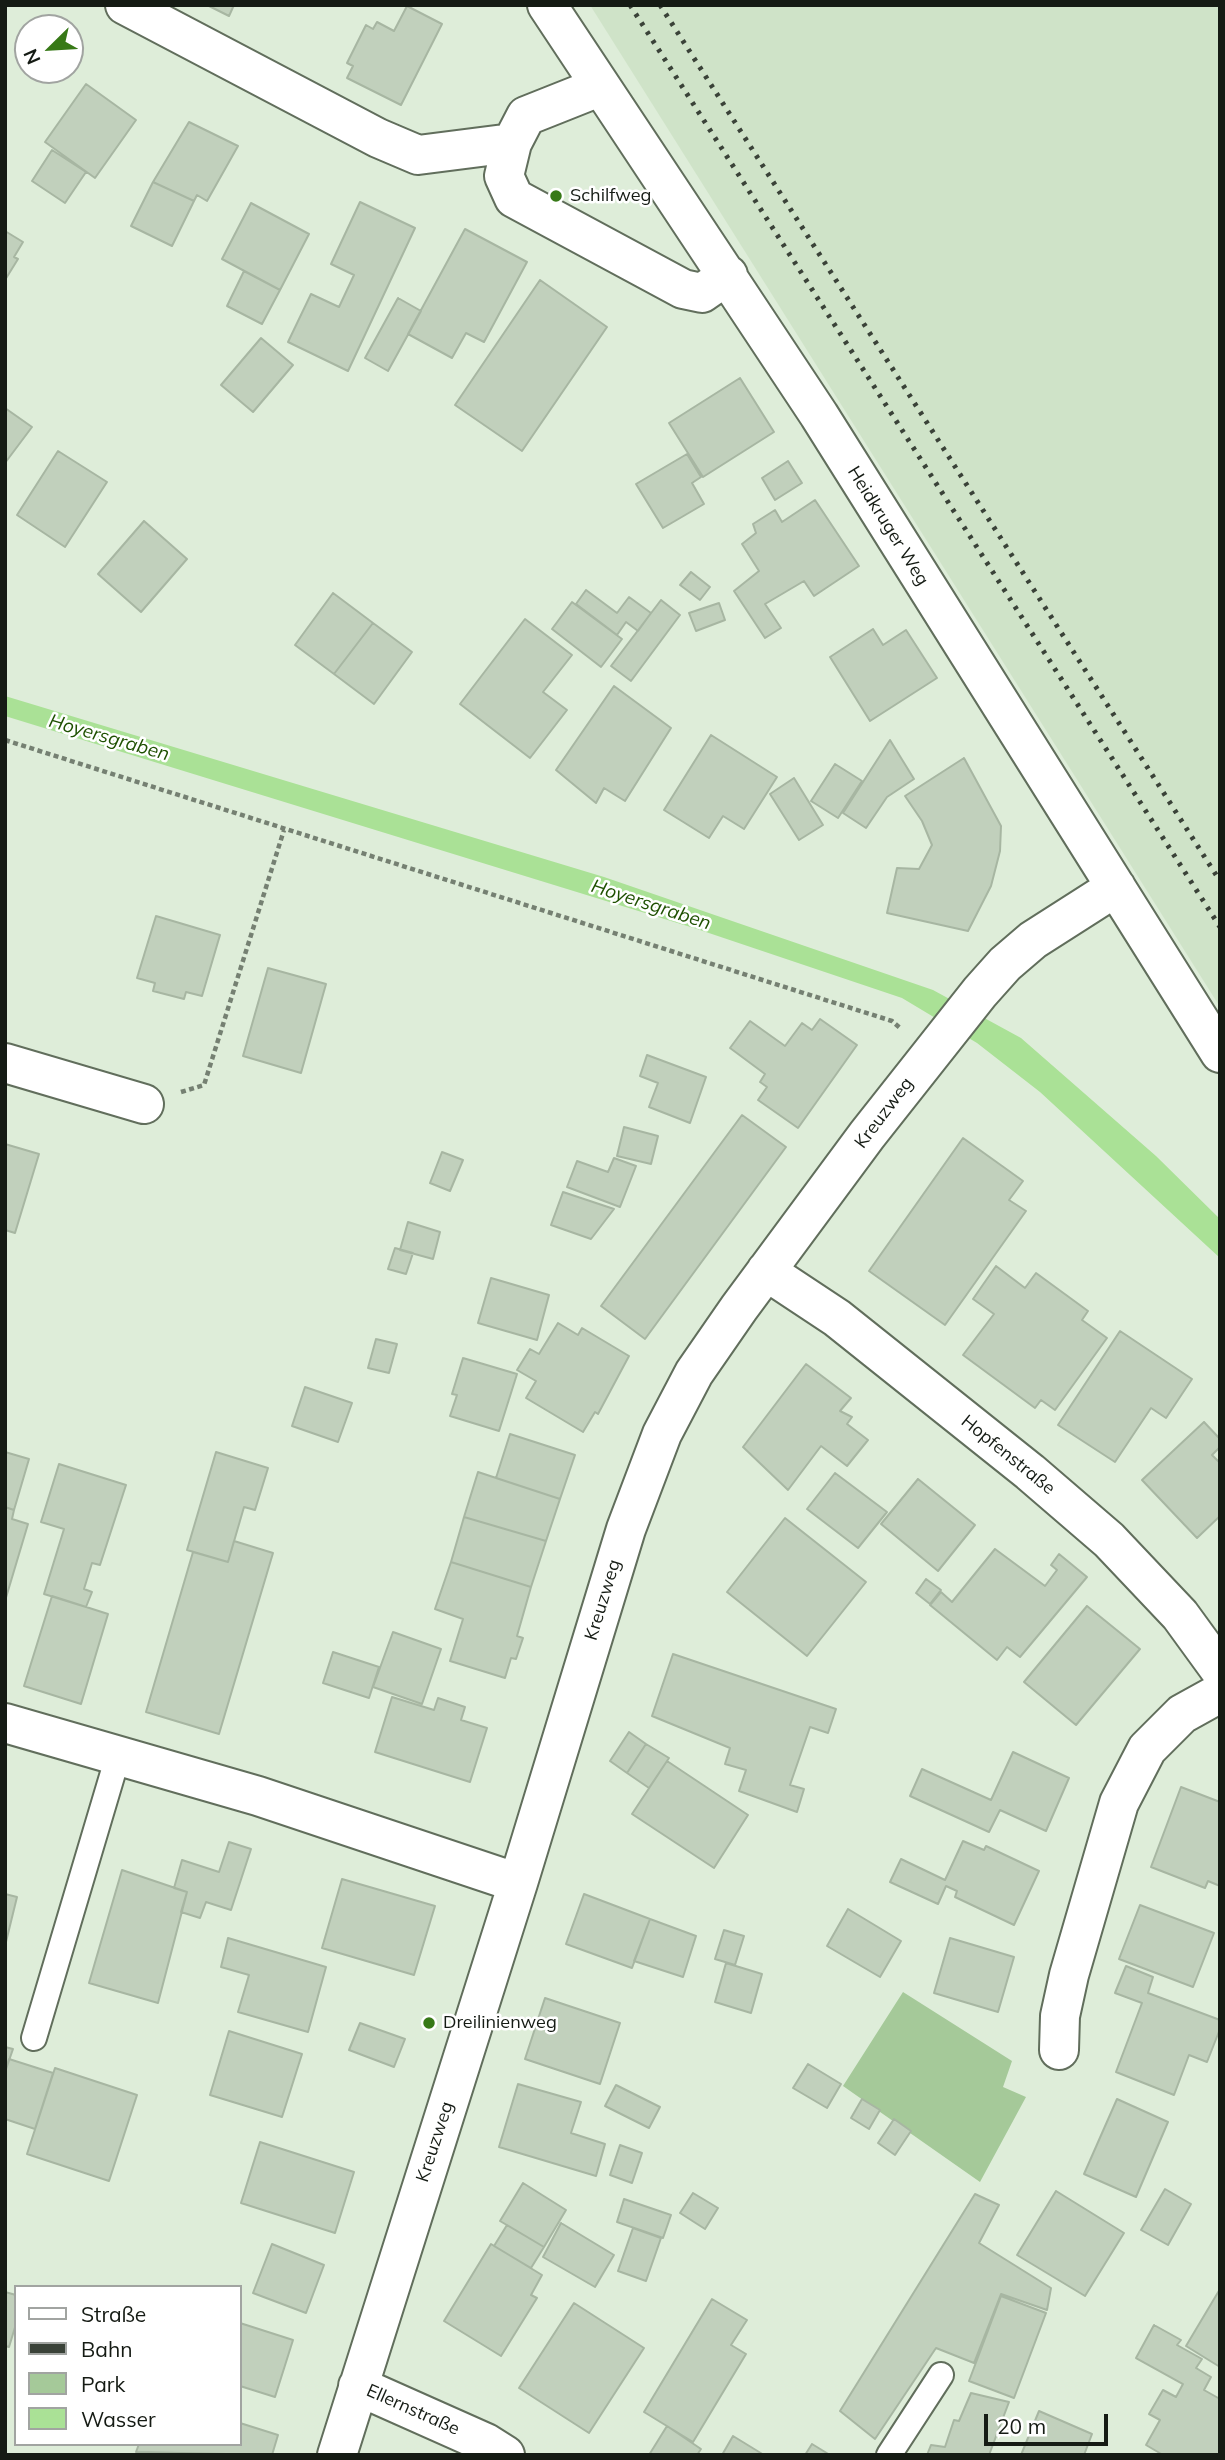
<!DOCTYPE html>
<meta charset="utf-8">
<style>
body{margin:0}
#map{position:relative;width:1225px;height:2460px;overflow:hidden;background:#deedd9;font-family:Mulish,sans-serif}
canvas{display:block}
.frame{position:absolute;inset:0;border:7px solid #151b14;pointer-events:none}
.legend{position:absolute;left:14px;top:2285px;width:228px;height:161px;box-sizing:border-box;background:#fff;border:2px solid #a1a4a1;margin:0;padding:9px 12px;list-style:none;font-size:21px;color:#151b14}
.legend li{display:flex;align-items:center;gap:14px;height:35px}
.legend b{width:35px;border:2px solid #a1a4a1}
.north{position:absolute;left:14px;top:14px;width:70px;height:70px;box-sizing:border-box;background:#fff;border:2px solid #a1a4a1;border-radius:50%;rotate:246deg;font-size:19px;font-weight:700;line-height:28px;text-align:center;color:#151b14}
.north::after{content:'';display:block;margin:auto;width:24px;height:32px;background:#377917;clip-path:polygon(50% 0,100% 100%,50% 72%,0 100%)}
.scale{position:absolute;left:984px;top:2414px;width:124px;height:32px;box-sizing:border-box;border:4px solid #151b14;border-top:0;padding-left:9px;font-size:21px;line-height:24px;white-space:nowrap;color:#151b14;-webkit-text-stroke:5px #fff;paint-order:stroke}
</style>
<div id="map">
<canvas width="1225" height="2460"></canvas>
<div class="frame"></div>
<ul class="legend">
<li><b style="height:9px;background:#fff"></b>Straße</li>
<li><b style="height:9px;background:#3a4238"></b>Bahn</li>
<li><b style="height:19px;background:#a5c999"></b>Park</li>
<li><b style="height:19px;background:#aae196"></b>Wasser</li>
</ul>
<div class="north">N</div>
<div class="scale">20 m</div>
</div>
<script>
const c = document.querySelector('canvas').getContext('2d');
c.lineJoin = 'round';
function paint(path, color) {
  c.fillStyle = color;
  c.fill(path, 'evenodd');
}
function toPath(rows) {
  const path = new Path2D();
  for (const r of rows) {
    path.moveTo(r[0], r[1]);
    for (let i = 2; i < r.length; i += 2) path.lineTo(r[i], r[i + 1]);
  }
  return path;
}
function stroke(path, color, width, dash) {
  c.strokeStyle = color;
  c.lineWidth = width;
  c.lineCap = dash ? 'butt' : 'round';
  c.setLineDash(dash || []);
  c.stroke(path);
}
function write(font, color, halo, rows, align = 'center') {
  c.font = font + ' Mulish,sans-serif';
  c.lineWidth = 5;
  c.setLineDash([]);
  c.textBaseline = 'middle';
  c.strokeStyle = halo;
  c.fillStyle = color;
  for (const [text, x, y, turn = 0] of rows) {
    c.save();
    c.translate(x, y);
    c.rotate((+turn || 0) * Math.PI / 180);
    c.textAlign = isNaN(turn) ? turn : align;
    if (halo) c.strokeText(text, 0, 0);
    c.fillText(text, 0, 0);
    c.restore();
  }
}
paint(toPath([
 [590,5,1220,5,1220,1007,859,433]
]), '#cfe3c8');
paint(toPath([
 [903,1992,1012,2061,1003,2087,1026,2097,980,2182,843,2086]
]), '#a5c999');
paint(toPath([
 [5,696,604,877,933,990,1021,1038,1156,1156,1220,1219,1220,1258,1040,1092,977,1043,902,998,697,929,5,716]
]), '#aae196');
const building = toPath([
 [207,5,234,5,229,16,207,5],
 [407,6,442,24,401,105,347,78,353,66,347,63,366,25,373,29,377,22,394,31,407,6],
 [86,84,136,120,95,178,45,142,86,84],
 [189,122,238,146,207,201,197,195,194,201,153,182,189,122],
 [52,150,86,172,65,203,32,181,52,150],
 [153,182,194,201,172,246,131,226,153,182],
 [360,202,415,228,348,371,288,342,311,294,339,307,354,275,331,264,360,202],
 [251,203,309,234,280,290,222,259,251,203],
 [465,229,527,262,484,342,466,333,452,358,408,334,465,229],
 [5,231,23,242,14,257,18,259,5,280,5,231],
 [244,271,280,290,262,324,227,306,244,271],
 [540,280,607,327,522,451,455,405,540,280],
 [398,298,421,311,388,371,365,358,398,298],
 [261,338,293,365,253,412,221,385,261,338],
 [740,378,774,432,703,477,669,423,740,378],
 [5,408,32,427,5,463,5,408],
 [58,451,107,482,65,547,17,515,58,451],
 [687,454,701,477,692,483,704,504,663,528,636,484,687,454],
 [788,461,802,483,775,500,762,478,788,461],
 [815,500,859,566,814,596,804,581,765,604,781,628,765,638,734,591,759,571,742,544,756,533,753,524,775,510,782,522,815,500],
 [144,521,187,559,141,612,98,574,144,521],
 [691,572,710,587,700,600,680,585,691,572],
 [586,590,617,613,629,597,651,613,638,631,626,622,617,635,576,604,586,590],
 [333,593,373,623,334,674,295,645,333,593],
 [661,600,680,615,631,681,611,666,661,600],
 [572,602,622,639,601,667,552,629,572,602],
 [719,603,725,620,696,631,689,613,719,603],
 [525,619,572,655,543,692,567,710,530,758,460,704,525,619],
 [373,623,412,652,374,704,334,674,373,623],
 [873,629,883,645,906,630,937,678,870,721,830,657,873,629],
 [614,686,671,728,625,801,604,788,596,803,556,770,614,686],
 [711,735,777,777,744,829,723,816,709,838,664,810,711,735],
 [890,740,914,779,887,797,866,828,843,813,890,740],
 [964,758,1001,826,1000,851,991,886,968,931,887,913,897,868,919,869,932,845,922,821,905,796,964,758],
 [835,764,862,781,838,818,811,801,835,764],
 [794,778,823,825,799,840,770,794,794,778],
 [156,916,220,935,202,996,186,992,184,999,153,991,155,983,137,978,156,916],
 [268,968,326,984,301,1073,243,1056,268,968],
 [820,1019,857,1045,798,1128,758,1100,767,1087,760,1082,765,1074,730,1048,750,1021,785,1046,802,1023,812,1030,820,1019],
 [647,1055,706,1077,690,1123,649,1107,658,1083,640,1076,647,1055],
 [742,1115,786,1147,645,1339,601,1306,742,1115],
 [624,1127,658,1136,651,1164,617,1156,624,1127],
 [963,1138,1023,1181,1009,1200,1026,1211,945,1325,869,1271,963,1138],
 [5,1144,39,1154,15,1233,5,1230,5,1144],
 [442,1152,463,1160,450,1191,430,1183,442,1152],
 [614,1158,636,1166,620,1207,567,1187,577,1161,608,1172,614,1158],
 [563,1192,614,1209,591,1239,551,1225,563,1192],
 [408,1222,440,1232,433,1259,400,1250,408,1222],
 [395,1248,413,1253,406,1274,388,1269,395,1248],
 [996,1266,1025,1288,1036,1273,1088,1311,1082,1320,1107,1338,1055,1410,1041,1400,1035,1408,963,1355,994,1314,973,1299,996,1266],
 [491,1278,549,1295,537,1340,478,1323,491,1278],
 [558,1323,578,1335,582,1328,629,1356,598,1414,595,1412,583,1432,526,1398,536,1381,517,1370,530,1349,539,1354,558,1323],
 [1120,1331,1192,1379,1166,1418,1151,1408,1115,1462,1058,1425,1120,1331],
 [376,1339,397,1344,389,1373,368,1368,376,1339],
 [463,1358,517,1374,499,1431,450,1416,457,1395,452,1394,463,1358],
 [806,1364,851,1398,840,1411,852,1417,847,1424,868,1440,847,1466,821,1446,788,1490,743,1447,806,1364],
 [305,1387,352,1403,338,1442,292,1426,305,1387],
 [1204,1422,1220,1439,1220,1447,1212,1455,1220,1463,1220,1516,1197,1538,1142,1480,1204,1422],
 [510,1434,575,1455,560,1499,496,1478,510,1434],
 [5,1452,29,1459,14,1510,5,1507,5,1452],
 [216,1452,268,1468,255,1510,244,1507,228,1562,187,1550,216,1452],
 [59,1464,126,1485,100,1565,92,1563,84,1589,92,1592,86,1607,44,1594,64,1529,41,1522,59,1464],
 [478,1472,560,1499,546,1541,464,1517,478,1472],
 [835,1473,887,1512,858,1548,807,1509,835,1473],
 [918,1479,975,1525,938,1571,881,1524,918,1479],
 [5,1507,14,1510,12,1519,28,1524,5,1601,5,1507],
 [464,1517,546,1541,531,1587,451,1562,464,1517],
 [785,1518,866,1582,807,1656,727,1592,785,1518],
 [234,1541,273,1553,219,1734,146,1712,193,1552,228,1562,234,1541],
 [995,1549,1045,1586,1057,1570,1051,1565,1059,1554,1087,1577,1020,1657,1007,1647,997,1660,930,1605,941,1592,952,1602,995,1549],
 [451,1562,531,1587,517,1636,523,1638,516,1659,511,1658,505,1678,450,1661,463,1619,435,1609,451,1562],
 [926,1579,941,1590,930,1604,916,1593,926,1579],
 [52,1596,108,1614,81,1704,24,1686,52,1596],
 [1087,1606,1140,1649,1076,1725,1024,1682,1087,1606],
 [393,1632,441,1649,422,1704,373,1687,393,1632],
 [333,1652,379,1667,369,1698,323,1683,333,1652],
 [673,1654,836,1709,828,1733,810,1727,790,1785,804,1789,797,1812,739,1791,746,1770,725,1764,730,1748,652,1716,673,1654],
 [392,1697,434,1710,438,1698,465,1707,461,1720,487,1728,470,1782,375,1752,392,1697],
 [629,1732,646,1744,627,1773,610,1761,629,1732],
 [646,1744,669,1758,649,1788,627,1773,646,1744],
 [1013,1752,1069,1778,1046,1831,1000,1810,989,1832,910,1796,922,1769,991,1800,1013,1752],
 [667,1761,748,1815,714,1868,632,1814,667,1761],
 [1181,1787,1220,1802,1220,1886,1208,1881,1205,1888,1151,1867,1181,1787],
 [963,1841,984,1850,986,1846,1039,1871,1014,1925,955,1897,957,1891,946,1886,938,1904,890,1882,901,1859,945,1880,963,1841],
 [229,1842,251,1849,231,1910,206,1902,200,1918,181,1912,187,1892,174,1888,182,1860,219,1872,229,1842],
 [122,1870,187,1892,158,2003,89,1983,122,1870],
 [342,1879,435,1906,414,1975,322,1948,342,1879],
 [5,1894,17,1897,5,1946,5,1894],
 [584,1894,650,1919,632,1968,566,1944,584,1894],
 [1140,1905,1214,1933,1193,1987,1119,1959,1140,1905],
 [848,1909,901,1941,880,1977,827,1946,848,1909],
 [650,1919,696,1936,683,1977,634,1961,650,1919],
 [724,1930,744,1936,735,1965,715,1959,724,1930],
 [228,1938,326,1967,308,2032,238,2012,249,1975,221,1967,228,1938],
 [950,1938,1014,1957,998,2012,934,1993,950,1938],
 [726,1963,762,1974,751,2013,715,2002,726,1963],
 [1126,1966,1153,1977,1148,1993,1220,2020,1220,2029,1207,2062,1189,2055,1174,2095,1116,2072,1142,2003,1115,1993,1126,1966],
 [545,1998,620,2023,600,2084,525,2059,545,1998],
 [360,2023,405,2039,394,2067,349,2050,360,2023],
 [229,2031,302,2054,282,2117,210,2095,229,2031],
 [5,2047,13,2049,5,2072,5,2047],
 [9,2059,53,2073,35,2129,5,2119,5,2072,9,2059],
 [808,2064,841,2084,827,2108,793,2088,808,2064],
 [55,2068,137,2095,109,2181,27,2154,55,2068],
 [518,2084,581,2102,571,2133,605,2144,596,2176,499,2147,518,2084],
 [616,2085,660,2107,649,2128,605,2106,616,2085],
 [862,2099,880,2110,869,2129,851,2118,862,2099],
 [1117,2099,1168,2122,1136,2197,1084,2174,1117,2099],
 [894,2119,911,2131,895,2155,878,2143,894,2119],
 [260,2142,354,2172,335,2233,241,2203,260,2142],
 [620,2145,642,2153,632,2183,610,2175,620,2145],
 [523,2183,566,2210,544,2247,500,2221,523,2183],
 [1165,2189,1191,2204,1168,2245,1141,2230,1165,2189],
 [1056,2191,1124,2233,1085,2296,1017,2255,1056,2191],
 [693,2193,718,2208,705,2229,680,2213,693,2193],
 [975,2194,999,2205,979,2243,1051,2288,1047,2310,1001,2294,974,2363,936,2348,875,2439,840,2411,975,2194],
 [624,2199,671,2215,663,2238,617,2222,624,2199],
 [561,2223,614,2255,595,2287,543,2257,561,2223],
 [507,2225,544,2247,531,2268,494,2246,507,2225],
 [633,2228,661,2238,646,2281,618,2271,633,2228],
 [272,2244,324,2265,306,2313,253,2293,272,2244],
 [491,2244,542,2275,531,2295,537,2298,501,2356,444,2321,491,2244],
 [1220,2289,1220,2367,1186,2346,1220,2289],
 [5,2292,16,2295,16,2324,9,2347,5,2346,5,2292],
 [1001,2296,1046,2313,1014,2398,969,2381,1001,2296],
 [712,2299,747,2320,731,2345,746,2354,693,2442,644,2412,712,2299],
 [574,2303,644,2348,589,2433,519,2388,574,2303],
 [240,2323,293,2340,275,2397,240,2386,240,2323],
 [1154,2325,1181,2340,1177,2345,1202,2359,1196,2368,1211,2377,1204,2390,1220,2399,1220,2455,1163,2455,1146,2445,1160,2420,1149,2414,1163,2390,1176,2397,1183,2384,1136,2358,1154,2325],
 [971,2393,1009,2402,989,2455,927,2455,931,2445,945,2447,954,2420,959,2421,971,2393],
 [1039,2411,1092,2434,1084,2455,1021,2455,1039,2411],
 [240,2423,278,2435,272,2455,136,2452,139,2444,240,2444,240,2423],
 [667,2426,701,2449,697,2455,649,2455,667,2426],
 [733,2436,764,2455,722,2455,733,2436],
 [812,2444,830,2455,805,2455,812,2444]
]);
paint(building, '#c1d0bc');
stroke(building, '#a7b6a2', 2);
const service = toPath([
 [34,2038,118,1756],
 [889,2455,941,2375]
]);
const minor = toPath([
 [125,5,378,138,418,155,512,143],
 [547,5,819,415,1220,1053],
 [599,87,526,116,512,143,504,176,514,198,683,289,702,293,728,275],
 [5,1063,144,1104],
 [766,1271,837,1318,1030,1472,1109,1540,1180,1615,1220,1670],
 [5,1723,258,1796,518,1883],
 [1059,2050,1060,2016,1069,1975,1119,1803,1147,1749,1182,1714,1220,1693],
 [358,2386,486,2443,505,2455],
 [337,2455,518,1883,626,1529,662,1434,694,1373,739,1308,867,1135,980,992,1005,964,1033,940,1116,887]
]);
stroke(service, '#616e5c', 28);
stroke(minor, '#616e5c', 42);
stroke(toPath([
 [5,740,892,1021,900,1028],
 [181,1092,204,1085,284,830]
]), '#758072', 4.5, [5, 3.5]);
stroke(service, '#fff', 24);
stroke(minor, '#fff', 38);
stroke(toPath([
 [630,5,1220,927],
 [660,5,1220,881]
]), '#3a4238', 5, [3.5, 7]);
for (const [x, y, r, color] of [
 [556,196,7,"#377917"],
 [429,2023,7,"#377917"]
]) {
  const dot = new Path2D();
  dot.arc(x, y, r, 0, 2 * Math.PI);
  c.fillStyle = color;
  c.fill(dot);
  stroke(dot, '#fff', 2.5);
}
write('18px', '#151b14', '#fff', [
 ["Schilfweg",570,196],
 ["Dreilinienweg",443,2023]
], 'left');
write('18px', '#151b14', '#fff', [
 ["Heidkruger Weg",888,526,58],
 ["Kreuzweg",884,1113,-53],
 ["Hopfenstraße",1008,1455,39],
 ["Kreuzweg",603,1600,-73],
 ["Kreuzweg",435,2142,-72],
 ["Ellernstraße",413,2410,24]
]);
write('italic 19px', '#1f5102', '#fff', [
 ["Hoyersgraben",109,738,16],
 ["Hoyersgraben",651,905,18]
]);
</script>
